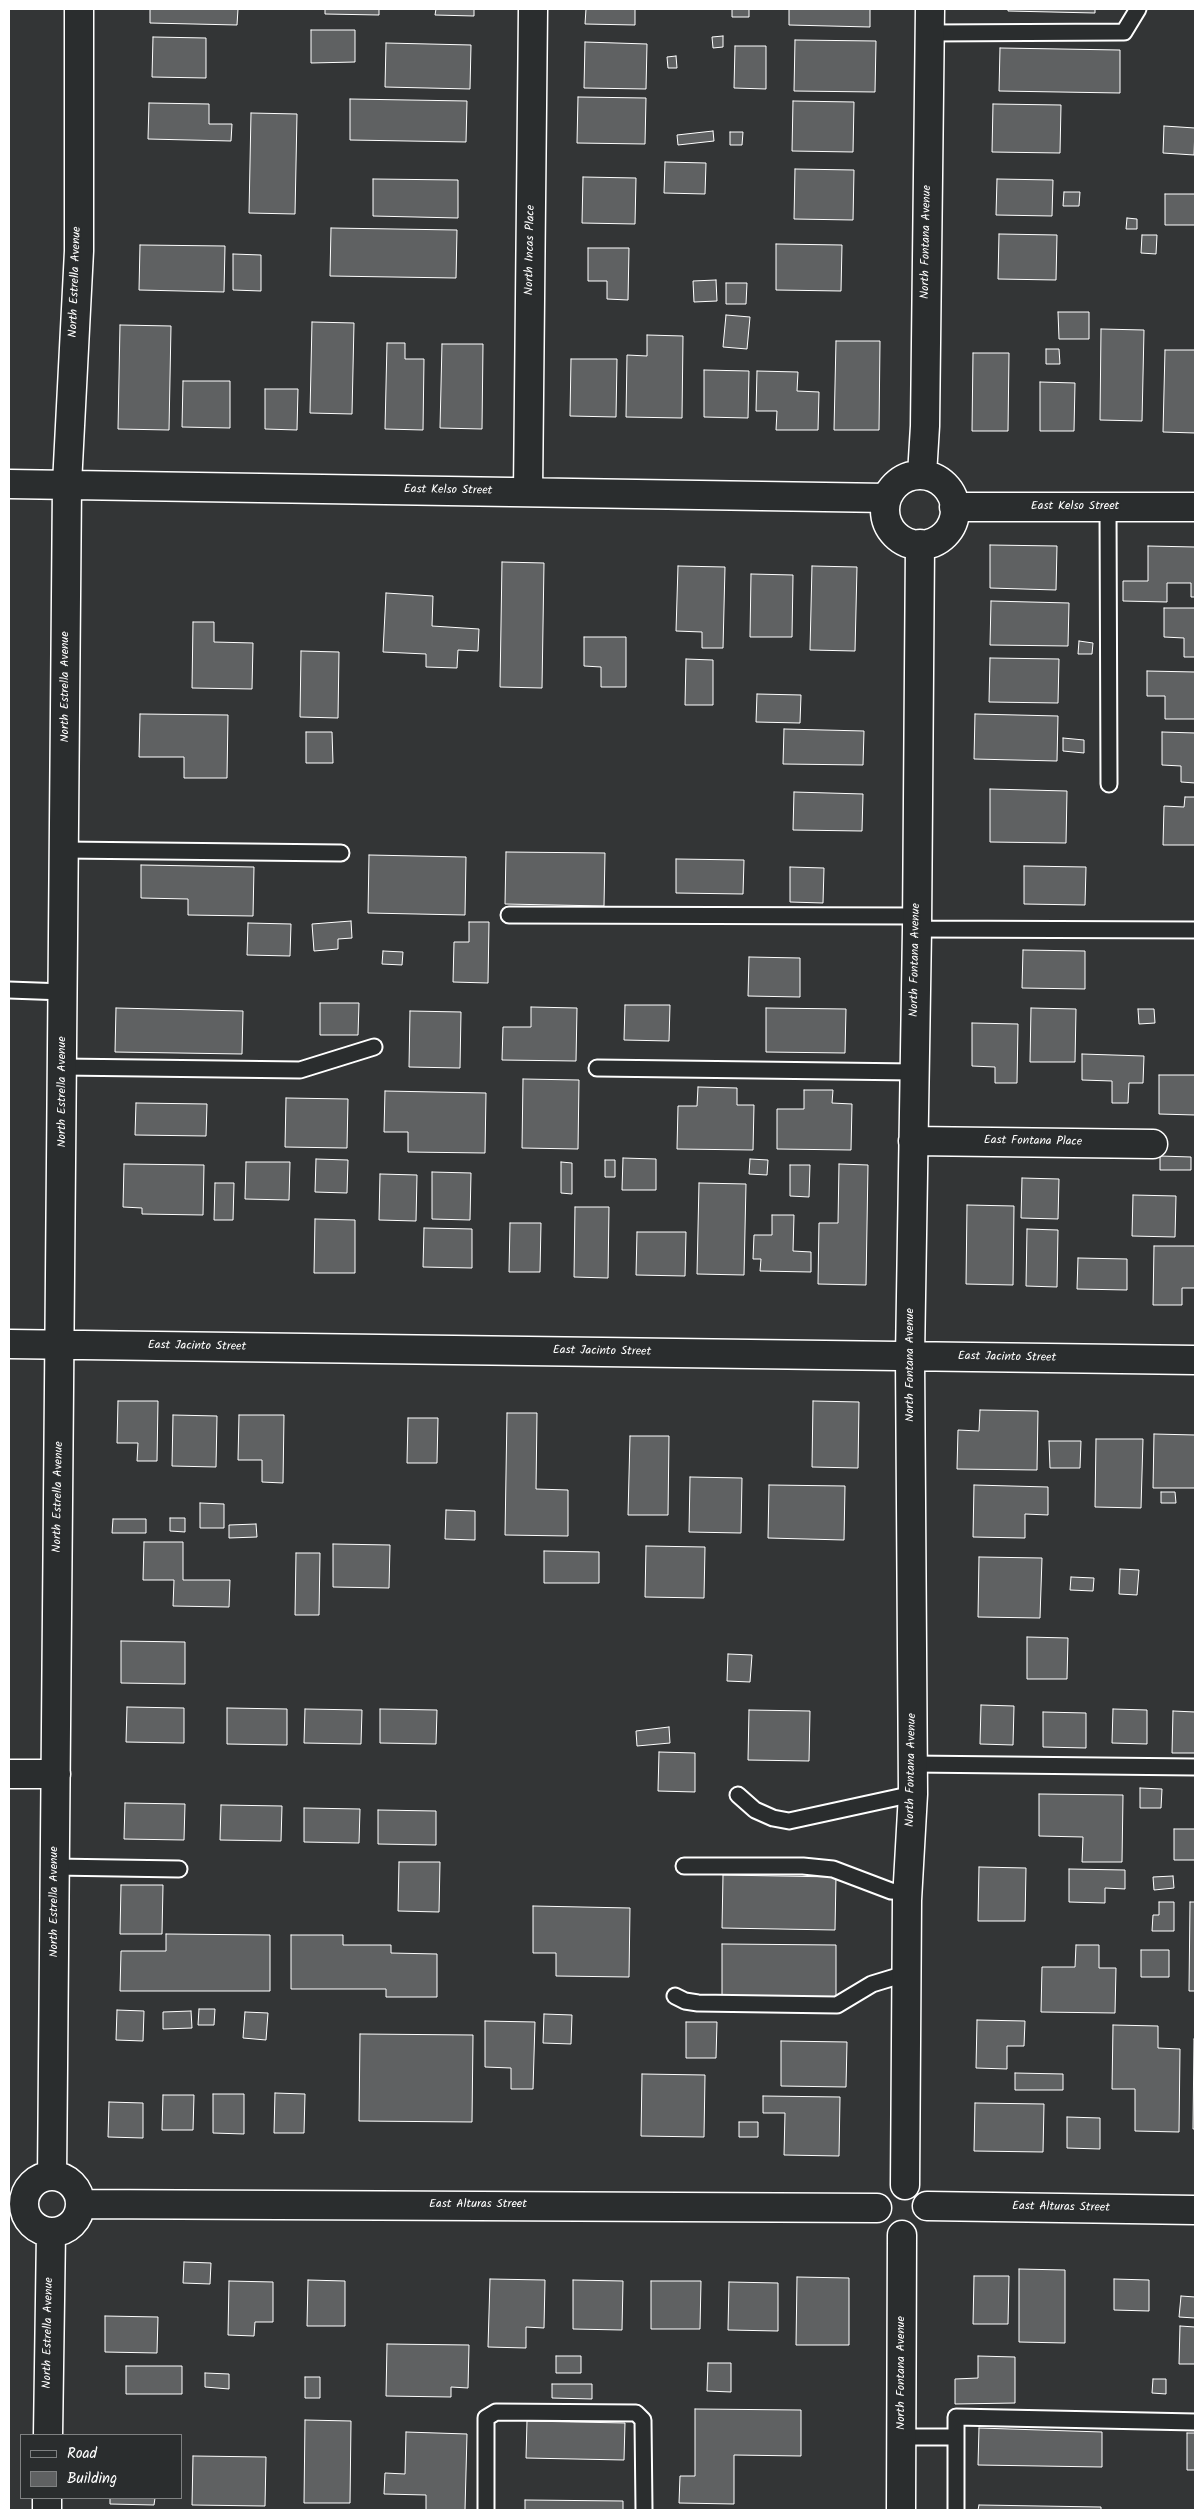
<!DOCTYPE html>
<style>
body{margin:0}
#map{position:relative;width:1204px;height:2519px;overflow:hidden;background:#333536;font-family:Kalam,sans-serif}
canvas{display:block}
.frame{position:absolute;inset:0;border:10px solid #fff;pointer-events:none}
.legend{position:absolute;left:20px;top:2434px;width:162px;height:65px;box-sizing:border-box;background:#2a2d2e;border:1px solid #7f8182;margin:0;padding:6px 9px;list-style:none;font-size:15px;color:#fff}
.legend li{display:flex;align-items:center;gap:10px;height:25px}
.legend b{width:25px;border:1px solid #7f8182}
</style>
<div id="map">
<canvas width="1204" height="2519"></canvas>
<div class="frame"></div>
<ul class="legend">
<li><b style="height:6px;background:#2a2d2e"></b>Road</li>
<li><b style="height:14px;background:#5f6162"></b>Building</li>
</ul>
</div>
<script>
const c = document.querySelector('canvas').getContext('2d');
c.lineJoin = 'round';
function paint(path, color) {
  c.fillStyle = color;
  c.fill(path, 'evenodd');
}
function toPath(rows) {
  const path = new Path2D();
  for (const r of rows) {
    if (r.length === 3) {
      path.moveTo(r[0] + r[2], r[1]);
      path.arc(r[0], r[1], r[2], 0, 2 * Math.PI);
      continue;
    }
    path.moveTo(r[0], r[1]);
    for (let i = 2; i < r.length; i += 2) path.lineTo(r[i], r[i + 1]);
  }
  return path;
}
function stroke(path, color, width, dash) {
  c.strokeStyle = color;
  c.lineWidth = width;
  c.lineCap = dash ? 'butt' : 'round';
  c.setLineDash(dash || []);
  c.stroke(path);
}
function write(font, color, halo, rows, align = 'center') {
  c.font = font + ' Kalam,sans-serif';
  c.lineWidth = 4;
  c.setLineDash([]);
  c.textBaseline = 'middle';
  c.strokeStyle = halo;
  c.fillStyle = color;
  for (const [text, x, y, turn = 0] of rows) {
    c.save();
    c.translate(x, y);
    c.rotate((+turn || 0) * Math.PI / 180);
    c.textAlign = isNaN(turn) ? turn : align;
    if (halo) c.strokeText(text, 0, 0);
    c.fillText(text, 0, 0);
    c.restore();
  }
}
const building = toPath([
 [150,9,238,9,237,25,150,23,150,9],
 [325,9,379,9,379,15,325,14,325,9],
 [436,9,474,9,474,16,435,15,436,9],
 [586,9,635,9,635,25,585,24,586,9],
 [732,9,749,9,749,17,732,17,732,9],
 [789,9,870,9,870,27,789,25,789,9],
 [1008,9,1095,9,1095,13,1008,11,1008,9],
 [311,30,355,30,355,62,311,63,311,30],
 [723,36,723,47,713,48,712,37,723,36],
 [153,37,206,38,206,78,152,77,153,37],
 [795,40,876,41,875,92,794,91,795,40],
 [585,42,647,44,646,89,584,88,585,42],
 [386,43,471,45,470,89,385,87,386,43],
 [735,46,766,46,766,89,734,88,735,46],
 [1000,48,1120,50,1120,93,999,91,1000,48],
 [676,56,677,68,668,68,667,57,676,56],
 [578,97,646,98,645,144,577,143,578,97],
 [350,99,467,101,466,142,350,140,350,99],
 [793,101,854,102,853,152,792,151,793,101],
 [149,103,209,104,209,124,232,124,231,141,148,139,149,103],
 [993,104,1061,105,1060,153,992,152,993,104],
 [251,113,297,114,295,214,249,213,251,113],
 [1164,126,1195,128,1194,155,1163,153,1164,126],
 [713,131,714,141,678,145,677,135,713,131],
 [730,132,743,132,742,145,730,145,730,132],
 [665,162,706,163,705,194,664,193,665,162],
 [795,169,854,170,853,220,794,219,795,169],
 [583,177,636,178,635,224,582,223,583,177],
 [373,179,458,180,458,218,373,216,373,179],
 [997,179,1053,180,1052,216,996,215,997,179],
 [1064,192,1080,192,1079,206,1063,206,1064,192],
 [1165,194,1195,194,1195,225,1165,225,1165,194],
 [1127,218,1137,219,1137,229,1126,229,1127,218],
 [331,228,457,230,456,278,330,276,331,228],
 [999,234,1057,235,1056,280,998,279,999,234],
 [1142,235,1157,235,1156,254,1141,253,1142,235],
 [776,244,842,245,841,291,776,290,776,244],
 [140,245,225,246,224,292,139,290,140,245],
 [588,248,629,248,628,300,607,299,607,281,588,281,588,248],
 [233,254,261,255,261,291,233,290,233,254],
 [716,280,717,301,694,302,693,281,716,280],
 [726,283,747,283,746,304,726,304,726,283],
 [1058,312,1089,312,1089,339,1059,339,1058,312],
 [726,315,750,317,747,349,723,347,726,315],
 [312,322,354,323,352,414,310,413,312,322],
 [120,325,171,326,169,430,118,429,120,325],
 [1101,329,1144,330,1142,421,1100,420,1101,329],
 [647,335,683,336,682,418,626,417,627,355,647,356,647,335],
 [836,341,880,341,879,430,834,430,836,341],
 [387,343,405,343,405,359,424,359,423,430,385,429,387,343],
 [442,344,483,344,482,429,440,428,442,344],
 [1046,349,1059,349,1060,364,1046,364,1046,349],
 [1165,350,1195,350,1195,433,1163,432,1165,350],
 [973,353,1009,353,1008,431,972,431,973,353],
 [571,359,617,359,616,417,570,416,571,359],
 [704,370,749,371,748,418,704,417,704,370],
 [757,371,798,372,797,391,819,392,818,430,776,430,777,411,756,411,757,371],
 [183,381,230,381,230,428,182,427,183,381],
 [1040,382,1075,383,1074,431,1040,431,1040,382],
 [265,389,298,389,297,430,265,429,265,389],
 [990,545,1057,546,1056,590,990,588,990,545],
 [1148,546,1195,547,1195,597,1191,597,1191,583,1167,583,1167,602,1123,601,1123,581,1148,581,1148,546],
 [502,562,544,563,542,688,500,687,502,562],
 [678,566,725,567,723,648,702,648,702,632,676,631,678,566],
 [812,566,857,567,855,651,810,650,812,566],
 [751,574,793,575,792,637,750,637,751,574],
 [386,593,433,596,432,626,479,629,478,651,458,650,457,668,426,667,426,654,383,652,386,593],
 [991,601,1069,603,1068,646,990,645,991,601],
 [1164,608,1195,608,1195,657,1184,657,1184,638,1164,637,1164,608],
 [193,622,214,622,214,642,253,643,252,689,192,688,193,622],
 [584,637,626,637,626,687,601,687,601,667,584,666,584,637],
 [1079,641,1093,643,1092,654,1078,654,1079,641],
 [301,651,339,652,338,718,300,717,301,651],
 [990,658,1059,659,1058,703,989,702,990,658],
 [686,659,713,660,713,705,685,705,686,659],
 [1147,671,1195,672,1195,719,1165,719,1165,696,1147,696,1147,671],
 [757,694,801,695,800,723,756,722,757,694],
 [140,714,228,715,227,778,184,778,184,757,139,757,140,714],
 [975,714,1058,716,1057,761,974,759,975,714],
 [784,729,864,731,863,765,783,764,784,729],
 [306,732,332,732,333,763,306,763,306,732],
 [1162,732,1195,733,1195,783,1181,782,1181,766,1162,765,1162,732],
 [1063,738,1084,740,1084,753,1063,751,1063,738],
 [990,789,1067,791,1066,843,990,842,990,789],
 [794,792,863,794,862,831,793,830,794,792],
 [1185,797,1195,797,1195,845,1163,845,1164,806,1184,807,1185,797],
 [506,852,605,853,604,906,505,904,506,852],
 [369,855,466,857,465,915,368,913,369,855],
 [676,859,744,860,743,894,676,893,676,859],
 [141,865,254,867,253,916,188,915,188,899,141,898,141,865],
 [1024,866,1086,867,1085,905,1024,904,1024,866],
 [790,867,824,868,823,903,790,902,790,867],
 [351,921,352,938,338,939,338,949,314,951,312,924,351,921],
 [469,922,489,922,488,983,453,982,454,942,469,942,469,922],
 [248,923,291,924,290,956,247,955,248,923],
 [1023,950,1085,951,1085,989,1022,988,1023,950],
 [383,951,403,952,402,965,382,964,383,951],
 [749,957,800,958,800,997,748,996,749,957],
 [320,1003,359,1003,358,1035,320,1035,320,1003],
 [625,1005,670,1005,669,1041,624,1040,625,1005],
 [531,1007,577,1008,576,1061,502,1060,503,1027,531,1027,531,1007],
 [116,1008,243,1011,242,1054,115,1052,116,1008],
 [766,1008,846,1009,845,1053,766,1052,766,1008],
 [1031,1008,1076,1009,1075,1062,1030,1062,1031,1008],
 [1138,1009,1154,1009,1155,1023,1139,1024,1138,1009],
 [410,1011,461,1012,460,1068,409,1067,410,1011],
 [972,1023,1018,1024,1017,1083,995,1083,995,1067,972,1066,972,1023],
 [1082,1054,1144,1056,1143,1083,1129,1083,1128,1103,1112,1103,1112,1081,1082,1080,1082,1054],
 [1159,1075,1195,1075,1195,1115,1159,1114,1159,1075],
 [523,1079,579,1080,578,1149,522,1148,523,1079],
 [698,1087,737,1088,737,1105,754,1105,753,1150,677,1149,678,1106,697,1106,698,1087],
 [804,1090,833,1090,832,1103,852,1104,851,1150,777,1149,777,1109,804,1109,804,1090],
 [385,1091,486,1093,485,1153,408,1152,408,1132,384,1132,385,1091],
 [286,1098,348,1099,347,1148,285,1147,286,1098],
 [136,1103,207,1104,206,1136,135,1135,136,1103],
 [1160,1156,1191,1157,1191,1170,1160,1170,1160,1156],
 [623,1158,656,1159,656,1190,622,1190,623,1158],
 [316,1159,348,1160,347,1193,315,1192,316,1159],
 [750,1159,768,1160,767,1175,749,1174,750,1159],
 [605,1160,615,1160,615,1177,605,1177,605,1160],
 [246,1162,290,1162,289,1200,245,1199,246,1162],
 [561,1162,572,1163,572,1194,561,1193,561,1162],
 [124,1164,204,1165,203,1215,142,1214,142,1208,123,1207,124,1164],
 [839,1164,868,1165,866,1285,818,1284,819,1223,838,1223,839,1164],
 [790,1165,810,1165,809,1197,790,1196,790,1165],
 [432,1172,471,1173,470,1220,432,1219,432,1172],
 [380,1174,417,1175,416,1221,379,1220,380,1174],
 [1022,1178,1059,1179,1058,1219,1021,1218,1022,1178],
 [215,1183,234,1183,233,1220,214,1220,215,1183],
 [699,1183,746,1184,744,1275,697,1274,699,1183],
 [1133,1195,1176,1196,1175,1237,1132,1236,1133,1195],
 [967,1205,1014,1206,1013,1285,966,1284,967,1205],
 [575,1207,609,1207,608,1278,574,1277,575,1207],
 [772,1215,794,1215,793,1251,811,1252,811,1272,760,1271,761,1259,753,1259,754,1235,772,1235,772,1215],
 [315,1219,355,1220,355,1273,314,1273,315,1219],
 [510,1223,541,1223,540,1272,509,1272,510,1223],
 [424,1228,472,1229,472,1268,423,1267,424,1228],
 [1027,1229,1058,1230,1057,1287,1026,1286,1027,1229],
 [637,1232,686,1232,685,1276,636,1275,637,1232],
 [1154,1246,1195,1246,1195,1288,1182,1288,1182,1305,1153,1305,1154,1246],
 [1078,1258,1127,1259,1127,1290,1077,1289,1078,1258],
 [118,1401,158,1401,157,1461,137,1461,138,1443,117,1443,118,1401],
 [813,1401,859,1402,858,1468,812,1467,813,1401],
 [980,1410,1038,1411,1037,1470,957,1469,958,1430,979,1431,980,1410],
 [507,1413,537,1413,536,1489,568,1490,568,1536,505,1535,507,1413],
 [173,1415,217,1416,216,1467,172,1466,173,1415],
 [239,1415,284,1415,283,1483,262,1482,262,1460,238,1460,239,1415],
 [408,1418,438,1418,437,1463,407,1463,408,1418],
 [1154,1434,1195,1435,1195,1488,1153,1488,1154,1434],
 [630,1436,669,1436,668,1515,628,1515,630,1436],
 [1096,1439,1143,1439,1141,1508,1095,1507,1096,1439],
 [1049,1441,1081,1441,1080,1468,1050,1468,1049,1441],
 [690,1477,742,1478,741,1533,689,1532,690,1477],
 [769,1485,845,1486,844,1540,768,1538,769,1485],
 [974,1485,1048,1487,1048,1515,1025,1514,1025,1538,973,1537,974,1485],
 [1161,1492,1175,1492,1176,1503,1161,1503,1161,1492],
 [200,1503,224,1504,224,1528,200,1528,200,1503],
 [446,1510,475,1511,475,1540,445,1539,446,1510],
 [170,1518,185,1518,185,1532,170,1531,170,1518],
 [113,1519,146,1519,146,1533,112,1533,113,1519],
 [256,1524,257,1537,229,1538,229,1525,256,1524],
 [144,1542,183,1542,183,1580,230,1580,229,1607,173,1606,174,1580,143,1580,144,1542],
 [333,1544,390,1545,389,1588,333,1587,333,1544],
 [646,1546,705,1547,704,1598,645,1597,646,1546],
 [544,1551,599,1552,599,1583,544,1583,544,1551],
 [296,1553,320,1553,319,1615,295,1615,296,1553],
 [979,1557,1042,1558,1040,1618,978,1617,979,1557],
 [1120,1569,1139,1570,1137,1595,1119,1594,1120,1569],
 [1071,1577,1094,1578,1093,1591,1070,1590,1071,1577],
 [1027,1637,1068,1638,1067,1679,1027,1679,1027,1637],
 [121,1641,185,1642,185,1684,121,1683,121,1641],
 [728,1654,752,1655,750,1682,727,1681,728,1654],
 [981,1705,1014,1706,1013,1745,980,1744,981,1705],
 [127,1707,184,1708,184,1743,126,1742,127,1707],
 [227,1708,287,1709,287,1745,227,1744,227,1708],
 [305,1709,362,1710,361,1744,304,1743,305,1709],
 [380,1709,437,1710,436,1744,380,1743,380,1709],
 [1113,1709,1147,1710,1147,1744,1112,1743,1113,1709],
 [749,1710,810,1711,809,1761,748,1760,749,1710],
 [1173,1711,1195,1712,1195,1753,1172,1753,1173,1711],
 [1043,1712,1086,1713,1086,1748,1043,1747,1043,1712],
 [669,1727,670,1743,637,1746,636,1731,669,1727],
 [659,1752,695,1753,695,1792,658,1791,659,1752],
 [1140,1788,1162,1789,1161,1808,1140,1808,1140,1788],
 [1039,1794,1123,1795,1122,1862,1082,1862,1083,1837,1039,1836,1039,1794],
 [125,1803,185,1804,184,1840,124,1839,125,1803],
 [221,1805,282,1806,281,1841,220,1840,221,1805],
 [304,1808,360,1809,359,1843,304,1842,304,1808],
 [378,1810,436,1811,436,1845,378,1844,378,1810],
 [1174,1829,1195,1829,1195,1860,1174,1860,1174,1829],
 [399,1862,440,1862,439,1912,398,1911,399,1862],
 [979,1867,1026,1868,1025,1921,978,1921,979,1867],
 [1069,1869,1125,1870,1125,1889,1105,1888,1105,1903,1069,1902,1069,1869],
 [723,1875,836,1877,835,1930,722,1928,723,1875],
 [1173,1876,1174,1888,1154,1890,1153,1877,1173,1876],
 [121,1885,163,1885,162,1934,120,1934,121,1885],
 [1159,1902,1174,1902,1174,1931,1152,1931,1153,1915,1159,1915,1159,1902],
 [1190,1902,1195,1902,1195,1991,1189,1991,1190,1902],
 [533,1906,630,1908,629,1977,556,1976,556,1953,533,1953,533,1906],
 [166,1934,270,1935,270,1991,120,1991,121,1951,166,1951,166,1934],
 [291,1935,343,1935,343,1945,391,1945,391,1953,437,1954,437,1997,386,1997,386,1989,291,1989,291,1935],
 [722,1944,836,1945,836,1999,722,1997,722,1944],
 [1076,1945,1099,1945,1099,1968,1116,1968,1115,2013,1041,2012,1042,1967,1075,1967,1076,1945],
 [1141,1950,1169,1950,1169,1977,1141,1977,1141,1950],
 [199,2009,215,2009,214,2025,198,2025,199,2009],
 [117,2010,144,2011,143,2041,116,2040,117,2010],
 [191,2011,192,2028,163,2029,163,2012,191,2011],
 [245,2012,268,2013,266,2040,243,2038,245,2012],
 [544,2014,572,2015,571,2044,543,2043,544,2014],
 [977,2020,1025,2021,1024,2046,1007,2046,1007,2069,976,2068,977,2020],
 [485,2021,535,2022,533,2089,511,2089,511,2068,485,2067,485,2021],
 [686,2022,717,2022,716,2058,686,2058,686,2022],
 [1113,2025,1158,2026,1158,2048,1180,2049,1179,2132,1135,2131,1135,2089,1112,2089,1113,2025],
 [360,2034,473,2035,472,2122,359,2121,360,2034],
 [1194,2039,1195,2039,1195,2129,1193,2129,1194,2039],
 [781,2041,847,2042,846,2087,781,2086,781,2041],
 [1015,2073,1063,2074,1063,2090,1015,2090,1015,2073],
 [642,2074,705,2075,704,2137,641,2136,642,2074],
 [275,2093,305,2094,304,2133,274,2133,275,2093],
 [213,2094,244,2094,244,2134,213,2133,213,2094],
 [163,2095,194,2095,193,2130,162,2130,163,2095],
 [763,2096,840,2097,839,2156,784,2155,785,2113,763,2113,763,2096],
 [109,2102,143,2103,143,2138,108,2137,109,2102],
 [975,2103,1044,2104,1043,2152,974,2151,975,2103],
 [1067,2117,1100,2118,1100,2149,1067,2148,1067,2117],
 [739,2122,758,2122,758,2137,739,2137,739,2122],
 [184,2262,211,2263,210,2284,183,2283,184,2262],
 [1019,2269,1065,2270,1065,2343,1019,2342,1019,2269],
 [974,2276,1009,2276,1008,2324,973,2324,974,2276],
 [797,2277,849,2278,849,2345,796,2345,797,2277],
 [490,2279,545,2280,544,2328,526,2327,526,2348,488,2347,490,2279],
 [1114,2279,1149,2280,1149,2311,1114,2310,1114,2279],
 [308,2280,345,2281,345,2326,307,2326,308,2280],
 [573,2280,623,2281,622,2330,573,2329,573,2280],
 [229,2281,273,2282,273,2322,255,2322,254,2336,228,2335,229,2281],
 [651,2281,701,2281,700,2329,651,2329,651,2281],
 [729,2282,778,2283,778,2331,728,2330,729,2282],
 [1181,2296,1195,2297,1195,2318,1179,2317,1181,2296],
 [105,2316,158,2317,157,2353,105,2352,105,2316],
 [1180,2326,1195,2327,1195,2364,1179,2364,1180,2326],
 [387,2344,469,2345,468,2388,451,2387,451,2397,386,2396,387,2344],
 [556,2356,581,2356,581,2373,556,2373,556,2356],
 [978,2356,1015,2357,1015,2403,955,2404,955,2379,978,2378,978,2356],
 [708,2363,731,2363,731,2392,707,2391,708,2363],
 [126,2366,182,2366,182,2394,126,2394,126,2366],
 [205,2373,229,2374,229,2389,205,2387,205,2373],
 [305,2377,320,2377,320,2398,305,2398,305,2377],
 [1153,2379,1166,2379,1166,2394,1152,2393,1153,2379],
 [552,2384,592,2384,592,2399,552,2398,552,2384],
 [695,2409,801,2410,801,2456,734,2455,734,2504,679,2503,680,2476,695,2476,695,2409],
 [305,2420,351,2421,350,2503,304,2503,305,2420],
 [527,2421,625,2423,624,2460,526,2458,527,2421],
 [979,2428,1102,2432,1102,2467,978,2465,979,2428],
 [406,2432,467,2434,465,2510,426,2510,426,2495,384,2494,385,2473,405,2474,406,2432],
 [1187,2433,1195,2433,1195,2470,1187,2470,1187,2433],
 [193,2456,266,2457,265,2506,192,2505,193,2456],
 [110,2498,155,2498,154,2505,110,2504,110,2498],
 [525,2500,623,2501,623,2510,525,2510,525,2500],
 [979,2505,1101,2507,1101,2510,978,2510,979,2505]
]);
paint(building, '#5f6162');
stroke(building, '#fff', 1);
const lane = toPath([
 [930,33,1124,32,1138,9],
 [1108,507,1109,784],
 [64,850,341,853],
 [509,915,917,916],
 [917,929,1195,930],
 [9,990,64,992],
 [63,1067,300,1070,374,1047],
 [597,1068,914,1072],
 [913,1764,1195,1767],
 [738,1795,755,1810,773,1818,789,1821,913,1794],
 [684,1866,803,1866,833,1869,891,1891,908,1892],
 [55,1867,179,1869],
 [675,1996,685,2001,698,2003,837,2005,872,1984,895,1977,907,1978],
 [901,2437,956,2437],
 [486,2510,486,2418,496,2412,636,2413,643,2420,644,2510],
 [956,2510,956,2417,1195,2422]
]);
const street = toPath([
 [922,475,925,426,930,9],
 [920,510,35],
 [9,484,887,498],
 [528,492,533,9],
 [954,507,1195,507],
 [913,1141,1153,1144],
 [9,1344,1195,1360],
 [9,1774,56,1774],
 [52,2176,67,484,79,251,79,9],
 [52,2204,28],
 [905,2185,907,1900,913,1794,910,1357,917,929,920,544],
 [80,2204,877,2208],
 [927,2206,1195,2210],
 [48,2435,51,2232],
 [47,2510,47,2498],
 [901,2510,902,2235]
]);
stroke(lane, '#fff', 19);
stroke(street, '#fff', 31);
stroke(lane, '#2a2d2e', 15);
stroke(street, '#2a2d2e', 28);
write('12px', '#fff', '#2a2d2e', [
 ["North Fontana Avenue",927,242,-89],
 ["North Incas Place",531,250,-89],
 ["North Estrella Avenue",76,282,-88],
 ["East Kelso Street",448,491,1],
 ["East Kelso Street",1075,507],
 ["North Estrella Avenue",66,687,-90],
 ["North Fontana Avenue",916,960,-89],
 ["North Estrella Avenue",63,1092,-90],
 ["East Fontana Place",1033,1142,1],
 ["East Jacinto Street",197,1347,1],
 ["East Jacinto Street",602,1352,1],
 ["East Jacinto Street",1007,1358,1],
 ["North Fontana Avenue",911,1365,-90],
 ["North Estrella Avenue",59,1497,-89],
 ["North Fontana Avenue",912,1770,-89],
 ["North Estrella Avenue",55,1902,-90],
 ["East Alturas Street",478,2205],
 ["East Alturas Street",1061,2208,1],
 ["North Estrella Avenue",49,2333,-89],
 ["North Fontana Avenue",902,2373,-90]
]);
</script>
